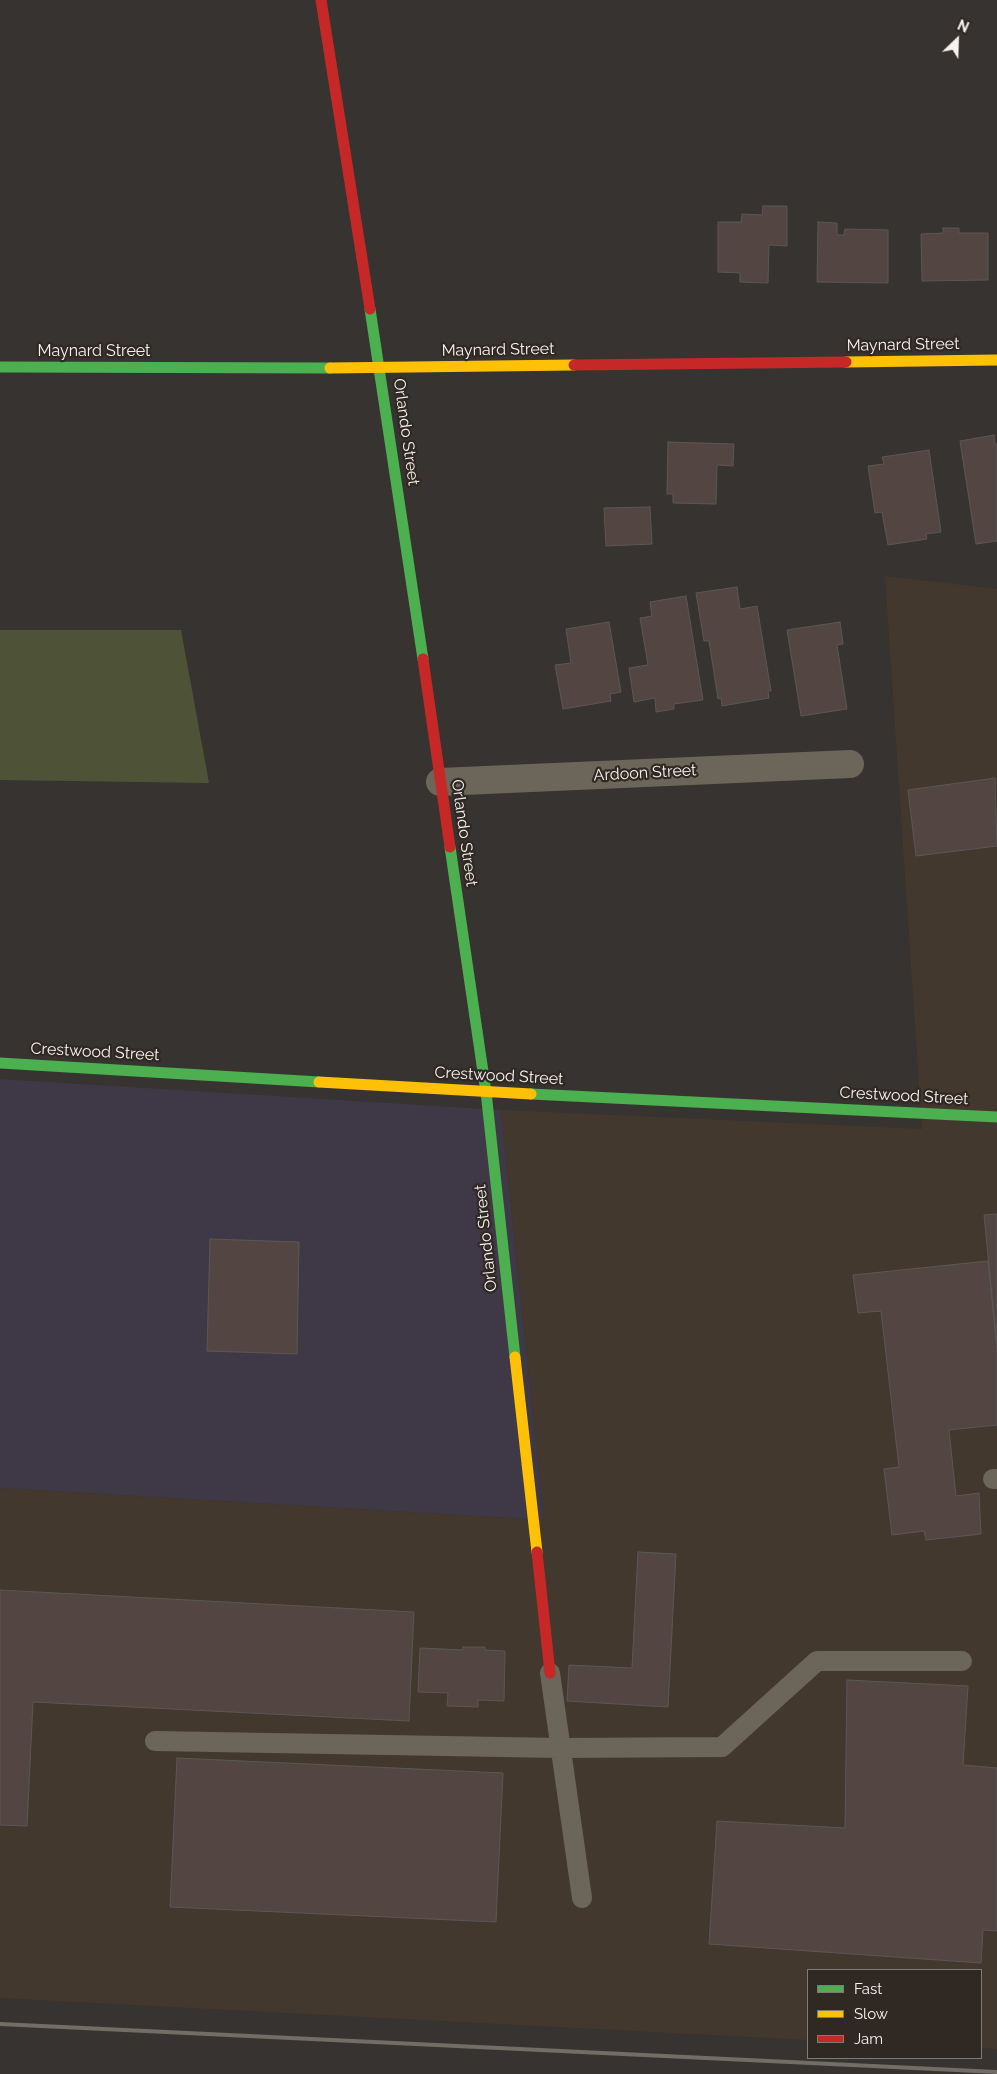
<!DOCTYPE html>
<style>
body{margin:0}
#map{position:relative;width:997px;height:2074px;overflow:hidden;background:#373330;font-family:Raleway,sans-serif}
canvas{display:block}
.legend{position:absolute;left:807px;top:1969px;width:175px;height:90px;box-sizing:border-box;background:#302923;border:1px solid #807974;margin:0;padding:6px 9px;list-style:none;font-size:15px;color:#f7f2ee}
.legend li{display:flex;align-items:center;gap:10px;height:25px}
.legend b{width:25px;border:1px solid #807974}
.north{position:absolute;left:932px;top:15px;width:50px;height:50px;-webkit-text-stroke:4px #302923;paint-order:stroke;rotate:24deg;font-size:14px;font-weight:700;line-height:20px;text-align:center;color:#f7f2ee}
.north::after{content:'';display:block;margin:auto;width:18px;height:22px;background:#f7f2ee;clip-path:polygon(50% 0,100% 100%,50% 72%,0 100%)}
</style>
<div id="map">
<canvas width="997" height="2074"></canvas>
<ul class="legend">
<li><b style="height:6px;background:#4caf50"></b>Fast</li>
<li><b style="height:6px;background:#ffc107"></b>Slow</li>
<li><b style="height:6px;background:#c62828"></b>Jam</li>
</ul>
<div class="north">N</div>
</div>
<script>
const c = document.querySelector('canvas').getContext('2d');
c.lineJoin = 'round';
function paint(path, color) {
  c.fillStyle = color;
  c.fill(path, 'evenodd');
}
function toPath(rows) {
  const path = new Path2D();
  for (const r of rows) {
    path.moveTo(r[0], r[1]);
    for (let i = 2; i < r.length; i += 2) path.lineTo(r[i], r[i + 1]);
  }
  return path;
}
function stroke(path, color, width, dash) {
  c.strokeStyle = color;
  c.lineWidth = width;
  c.lineCap = dash ? 'butt' : 'round';
  c.setLineDash(dash || []);
  c.stroke(path);
}
function write(font, color, halo, rows, align = 'center') {
  c.font = font + ' Raleway,sans-serif';
  c.lineWidth = 4.5;
  c.setLineDash([]);
  c.textBaseline = 'middle';
  c.strokeStyle = halo;
  c.fillStyle = color;
  for (const [text, x, y, turn = 0] of rows) {
    c.save();
    c.translate(x, y);
    c.rotate((+turn || 0) * Math.PI / 180);
    c.textAlign = isNaN(turn) ? turn : align;
    if (halo) c.strokeText(text, 0, 0);
    c.fillText(text, 0, 0);
    c.restore();
  }
}
paint(toPath([
 [0,1079,501,1110,544,1520,0,1488]
]), '#3f3846');
paint(toPath([
 [885,576,997,589,997,2049,981,2048,981,1970,808,1970,808,2040,0,1998,0,1488,544,1520,501,1110,922,1129]
]), '#43382e');
paint(toPath([
 [0,630,181,630,209,783,0,780]
]), '#4e5338');
const building = toPath([
 [763,206,787,206,787,246,769,245,768,283,740,282,740,273,718,272,718,222,741,222,742,214,762,215,763,206],
 [818,222,837,223,837,235,844,235,845,229,888,230,888,283,817,282,818,222],
 [943,228,959,228,959,233,988,233,988,280,922,281,921,234,943,233,943,228],
 [994,435,995,444,997,444,997,541,976,544,960,441,994,435],
 [668,442,734,444,733,466,717,465,716,504,673,503,673,494,667,494,668,442],
 [929,450,941,532,926,534,927,539,888,545,882,512,875,513,868,466,884,464,882,457,929,450],
 [650,507,652,544,606,546,604,508,650,507],
 [737,587,740,609,757,606,771,691,768,691,769,698,722,706,721,698,718,699,709,641,704,641,696,593,737,587],
 [686,596,703,700,674,704,674,709,656,712,655,698,634,702,629,668,648,665,640,618,652,616,650,602,686,596],
 [609,622,621,692,610,694,611,701,563,709,555,665,571,663,566,629,609,622],
 [840,622,843,644,837,645,847,709,801,716,787,630,840,622],
 [995,778,997,846,916,856,908,790,995,778],
 [997,1214,997,1348,984,1215,997,1214],
 [210,1239,299,1242,297,1354,207,1351,210,1239],
 [988,1261,997,1348,997,1425,949,1430,956,1496,979,1493,981,1534,926,1540,924,1531,892,1535,884,1469,899,1467,881,1311,858,1313,853,1275,988,1261],
 [638,1552,676,1554,668,1707,567,1701,569,1665,632,1668,638,1552],
 [0,1590,414,1612,409,1721,33,1702,27,1826,0,1825,0,1590],
 [463,1647,485,1647,485,1650,505,1651,504,1701,478,1700,478,1707,447,1706,448,1693,418,1692,420,1648,463,1650,463,1647],
 [847,1680,968,1686,963,1765,997,1768,997,1931,983,1930,981,1963,709,1944,717,1821,845,1828,847,1680],
 [177,1758,503,1773,496,1922,170,1907,177,1758]
]);
paint(building, '#534642');
stroke(building, '#5b5755', 1);
stroke(toPath([
 [993,1479,997,1479],
 [550,1673,582,1898],
 [155,1741,560,1748,722,1747,817,1661,962,1661]
]), '#6c665a', 20);
stroke(toPath([
 [440,782,850,764]
]), '#6c665a', 28);
stroke(toPath([
 [370,309,423,659],
 [0,367,330,368],
 [450,847,486,1092,515,1357],
 [0,1063,319,1082],
 [531,1094,997,1117]
]), '#4caf50', 11);
stroke(toPath([
 [846,362,997,360],
 [330,368,574,365],
 [319,1082,531,1094],
 [515,1357,537,1552]
]), '#ffc107', 11);
stroke(toPath([
 [321,0,370,309],
 [574,365,846,362],
 [423,659,450,847],
 [537,1552,550,1673]
]), '#c62828', 11);
stroke(toPath([
 [0,2024,997,2072]
]), '#726e66', 4);
write('16px', '#f7f2ee', '#302923', [
 ["Maynard Street",903,345,-1],
 ["Maynard Street",498,350,-1],
 ["Maynard Street",94,351],
 ["Orlando Street",406,432,82],
 ["Ardoon Street",645,773,-3],
 ["Orlando Street",464,833,82],
 ["Crestwood Street",95,1052,3],
 ["Crestwood Street",499,1076,3],
 ["Crestwood Street",904,1096,3],
 ["Orlando Street",486,1238,-96]
]);
</script>
